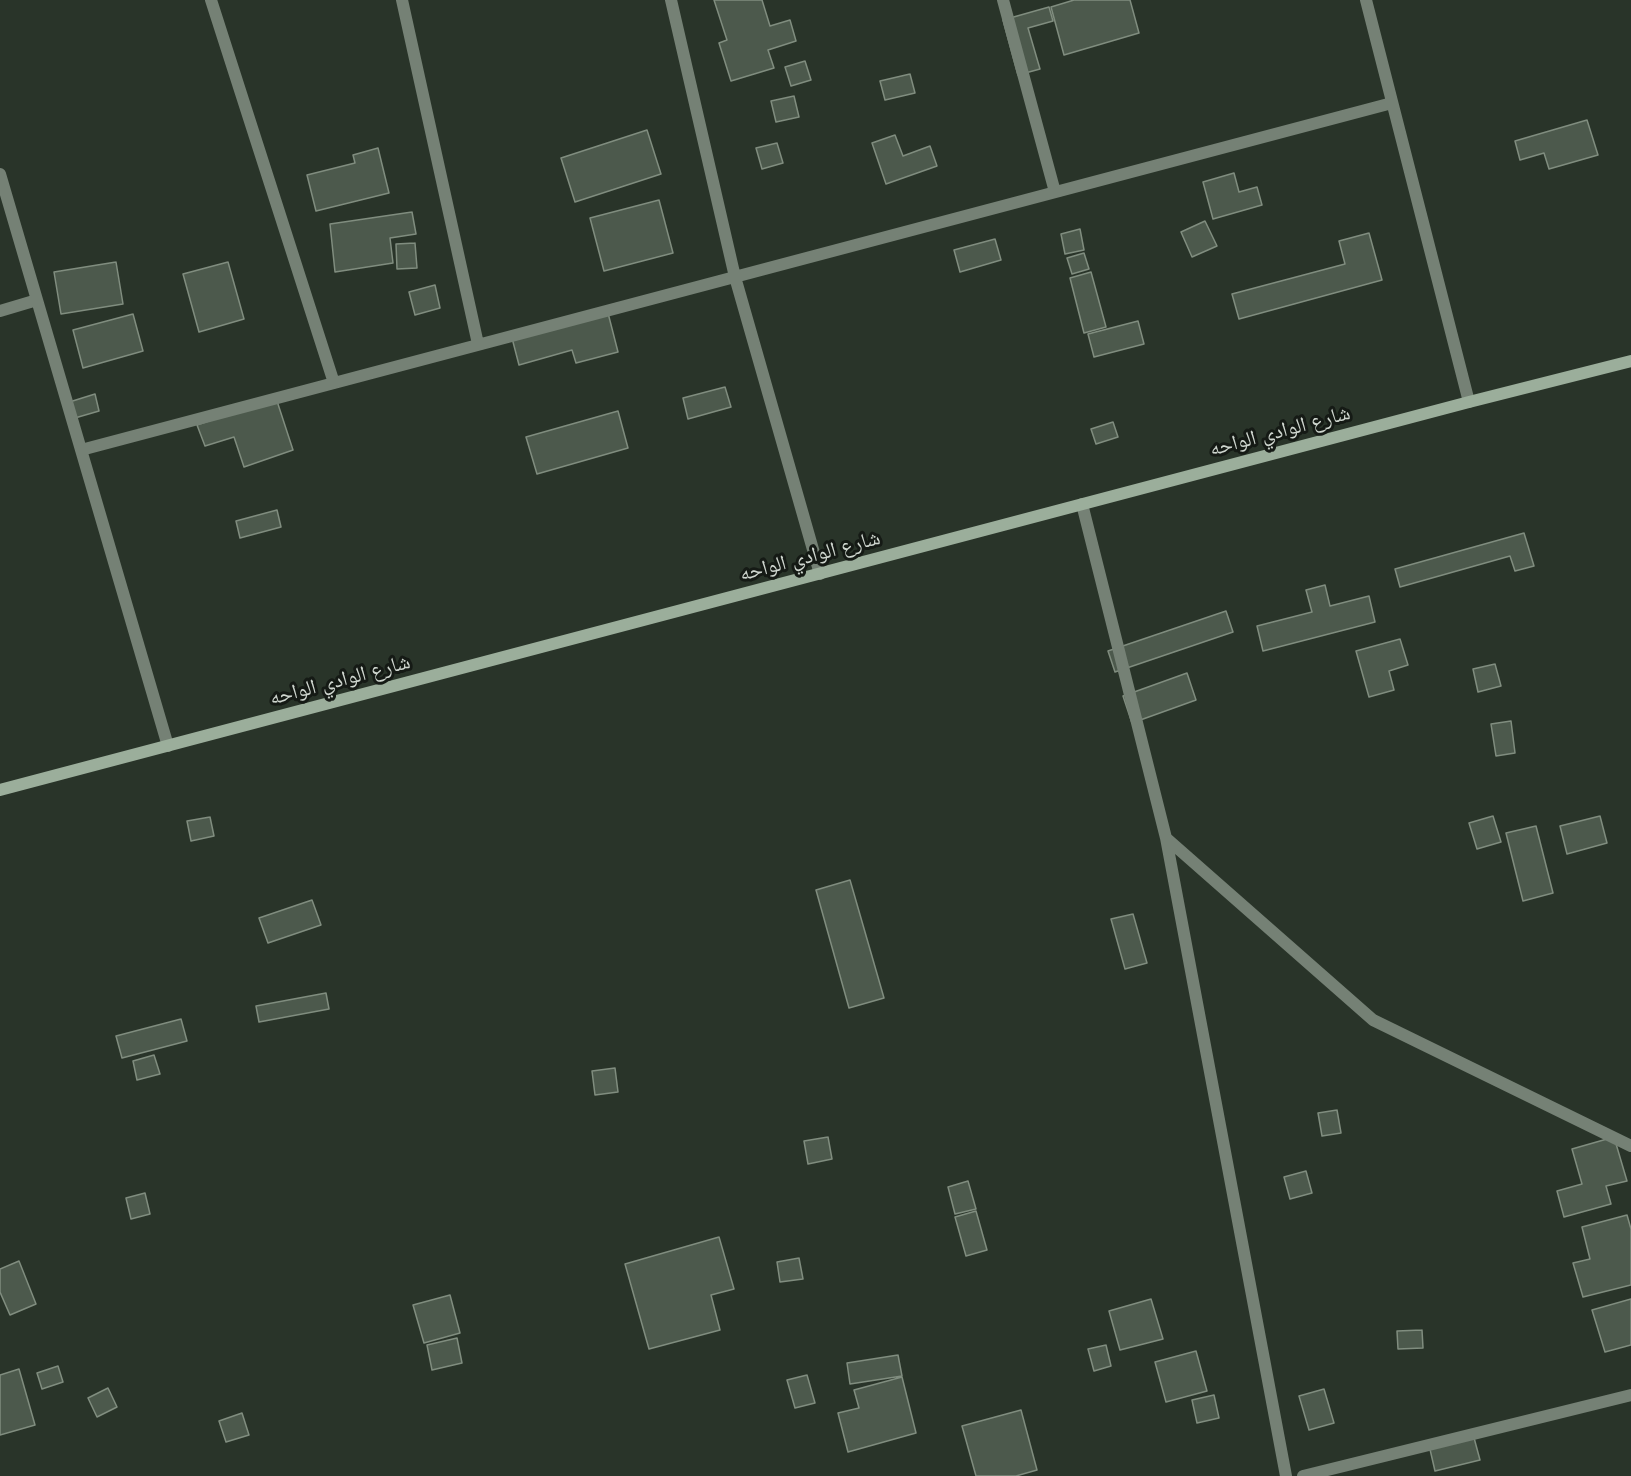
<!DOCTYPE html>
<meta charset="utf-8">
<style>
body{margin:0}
canvas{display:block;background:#293429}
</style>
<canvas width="1631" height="1476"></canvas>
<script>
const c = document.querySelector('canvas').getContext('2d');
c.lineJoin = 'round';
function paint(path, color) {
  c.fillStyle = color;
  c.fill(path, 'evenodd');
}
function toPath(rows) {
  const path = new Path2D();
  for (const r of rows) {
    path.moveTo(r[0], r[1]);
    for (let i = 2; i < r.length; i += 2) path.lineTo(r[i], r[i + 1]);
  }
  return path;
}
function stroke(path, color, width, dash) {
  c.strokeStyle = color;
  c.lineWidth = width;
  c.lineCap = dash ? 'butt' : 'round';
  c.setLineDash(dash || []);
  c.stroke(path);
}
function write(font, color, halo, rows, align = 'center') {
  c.font = font + ' Quicksand,"Noto Naskh Arabic",sans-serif';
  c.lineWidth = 6;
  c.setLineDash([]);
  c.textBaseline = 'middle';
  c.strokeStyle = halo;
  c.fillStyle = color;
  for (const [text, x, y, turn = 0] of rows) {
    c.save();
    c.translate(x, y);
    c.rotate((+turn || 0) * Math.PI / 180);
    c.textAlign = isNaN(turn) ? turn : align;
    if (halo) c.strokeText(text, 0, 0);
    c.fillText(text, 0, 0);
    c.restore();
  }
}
const building = toPath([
 [714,0,762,0,770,26,790,20,796,41,768,50,774,68,731,81,719,43,727,40,714,0],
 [1074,0,1130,0,1139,33,1064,55,1051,7,1074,0],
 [1049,7,1053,21,1028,28,1040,69,1018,75,1003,20,1049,7],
 [805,61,811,80,791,86,785,67,805,61],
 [910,74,915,93,885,100,880,81,910,74],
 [794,96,799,117,776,122,771,101,794,96],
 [1587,120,1598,155,1549,169,1544,153,1520,160,1515,141,1587,120],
 [647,130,661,174,575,202,561,158,647,130],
 [895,135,903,156,930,146,937,166,886,184,872,143,895,135],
 [777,143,783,163,762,169,756,148,777,143],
 [378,148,389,193,316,211,307,175,355,163,353,155,378,148],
 [1234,173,1239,192,1257,187,1262,205,1213,219,1203,182,1234,173],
 [659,200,673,253,604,271,590,218,659,200],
 [412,212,416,234,390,238,393,263,335,272,330,224,412,212],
 [1205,221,1217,246,1192,257,1181,232,1205,221],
 [1080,229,1084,250,1065,254,1061,234,1080,229],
 [1369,233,1382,280,1239,319,1232,294,1345,264,1339,241,1369,233],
 [995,239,1001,260,960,272,954,250,995,239],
 [415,243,417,268,397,269,396,244,415,243],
 [1084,253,1089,269,1072,274,1067,258,1084,253],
 [116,262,123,304,61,314,54,272,116,262],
 [228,262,244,319,199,332,183,274,228,262],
 [1091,272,1106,327,1084,333,1070,278,1091,272],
 [435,285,440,308,415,315,409,292,435,285],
 [608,313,618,352,576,363,572,350,519,365,512,338,608,313],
 [133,314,143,351,83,368,73,330,133,314],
 [1138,321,1144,344,1094,357,1088,334,1138,321],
 [725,387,731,407,688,419,683,398,725,387],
 [95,394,99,411,68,420,63,404,95,394],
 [276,398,293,450,244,467,234,437,205,446,197,425,276,398],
 [618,411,628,448,537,474,526,437,618,411],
 [1113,422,1118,437,1096,444,1091,429,1113,422],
 [277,510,281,527,240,538,236,521,277,510],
 [1524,533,1534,566,1515,571,1510,556,1400,587,1395,569,1524,533],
 [1325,585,1330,606,1369,596,1375,622,1263,651,1257,626,1312,612,1306,590,1325,585],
 [1226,611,1233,632,1115,672,1108,651,1226,611],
 [1400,639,1408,665,1389,671,1394,690,1369,697,1356,651,1400,639],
 [1495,664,1501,686,1478,692,1473,669,1495,664],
 [1187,673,1196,700,1132,723,1123,696,1187,673],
 [1511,721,1515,753,1496,756,1491,724,1511,721],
 [1493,816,1501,842,1477,849,1469,823,1493,816],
 [1600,816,1607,843,1567,854,1560,826,1600,816],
 [210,817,214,836,191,841,187,821,210,817],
 [1536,826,1553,893,1523,901,1506,833,1536,826],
 [850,880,884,998,849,1008,816,890,850,880],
 [312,900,321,925,268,943,259,918,312,900],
 [1133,914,1147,963,1125,969,1111,919,1133,914],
 [326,993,329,1009,259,1022,256,1006,326,993],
 [181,1019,187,1041,122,1058,116,1036,181,1019],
 [154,1055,160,1074,137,1080,133,1061,154,1055],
 [615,1068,618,1092,595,1095,592,1071,615,1068],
 [1337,1110,1341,1133,1322,1136,1318,1113,1337,1110],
 [828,1137,832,1159,808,1164,804,1141,828,1137],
 [1614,1137,1627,1181,1606,1186,1611,1204,1564,1217,1557,1191,1582,1184,1572,1149,1614,1137],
 [1306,1171,1312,1193,1290,1199,1284,1177,1306,1171],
 [968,1181,976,1209,955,1214,948,1187,968,1181],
 [145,1193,150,1214,131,1219,126,1198,145,1193],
 [976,1211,987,1250,966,1256,955,1217,976,1211],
 [1627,1215,1631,1229,1631,1285,1583,1297,1573,1263,1590,1259,1582,1227,1627,1215],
 [719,1237,734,1289,711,1295,720,1330,649,1349,625,1264,719,1237],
 [799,1258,803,1279,780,1282,777,1262,799,1258],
 [19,1261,36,1304,10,1315,0,1292,0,1269,19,1261],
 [450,1295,460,1333,424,1343,413,1305,450,1295],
 [1151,1299,1163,1339,1120,1350,1109,1311,1151,1299],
 [1631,1299,1631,1345,1605,1352,1592,1310,1631,1299],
 [1422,1330,1423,1348,1398,1349,1397,1331,1422,1330],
 [457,1338,462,1363,432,1370,427,1345,457,1338],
 [1106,1345,1111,1366,1094,1371,1088,1349,1106,1345],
 [1196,1351,1207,1391,1166,1402,1155,1362,1196,1351],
 [898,1355,902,1376,850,1384,847,1363,898,1355],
 [58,1366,63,1382,42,1389,37,1373,58,1366],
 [19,1369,35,1425,0,1435,0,1375,19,1369],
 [807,1375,815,1403,795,1408,787,1380,807,1375],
 [902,1377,916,1433,848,1452,838,1413,859,1408,854,1390,902,1377],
 [108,1388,117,1407,97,1417,88,1398,108,1388],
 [1324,1389,1334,1423,1309,1430,1299,1396,1324,1389],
 [1214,1395,1219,1418,1197,1423,1192,1400,1214,1395],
 [1021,1410,1037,1470,1016,1476,976,1476,962,1426,1021,1410],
 [242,1413,249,1435,226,1442,219,1421,242,1413],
 [1473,1434,1480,1460,1435,1471,1429,1445,1473,1434]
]);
paint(building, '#4c594c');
stroke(building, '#808d7f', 1.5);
stroke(toPath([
 [211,0,334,383],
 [402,0,478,344],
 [671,0,735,277,820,574],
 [1003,0,1055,192],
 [1366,0,1469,402],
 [0,174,168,746],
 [0,311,37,300],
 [81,450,1392,103],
 [1082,504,1166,838,1373,1020,1631,1146],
 [1166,838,1286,1476],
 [1303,1476,1631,1395]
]), '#758175', 12);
stroke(toPath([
 [0,790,1469,402,1631,361]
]), '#9bae9b', 12);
write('21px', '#cfd6cf', '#151a15', [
 ["شارع الوادي الواحه",1280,431,-15],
 ["شارع الوادي الواحه",810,556,-15],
 ["شارع الوادي الواحه",340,680,-15]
]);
</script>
